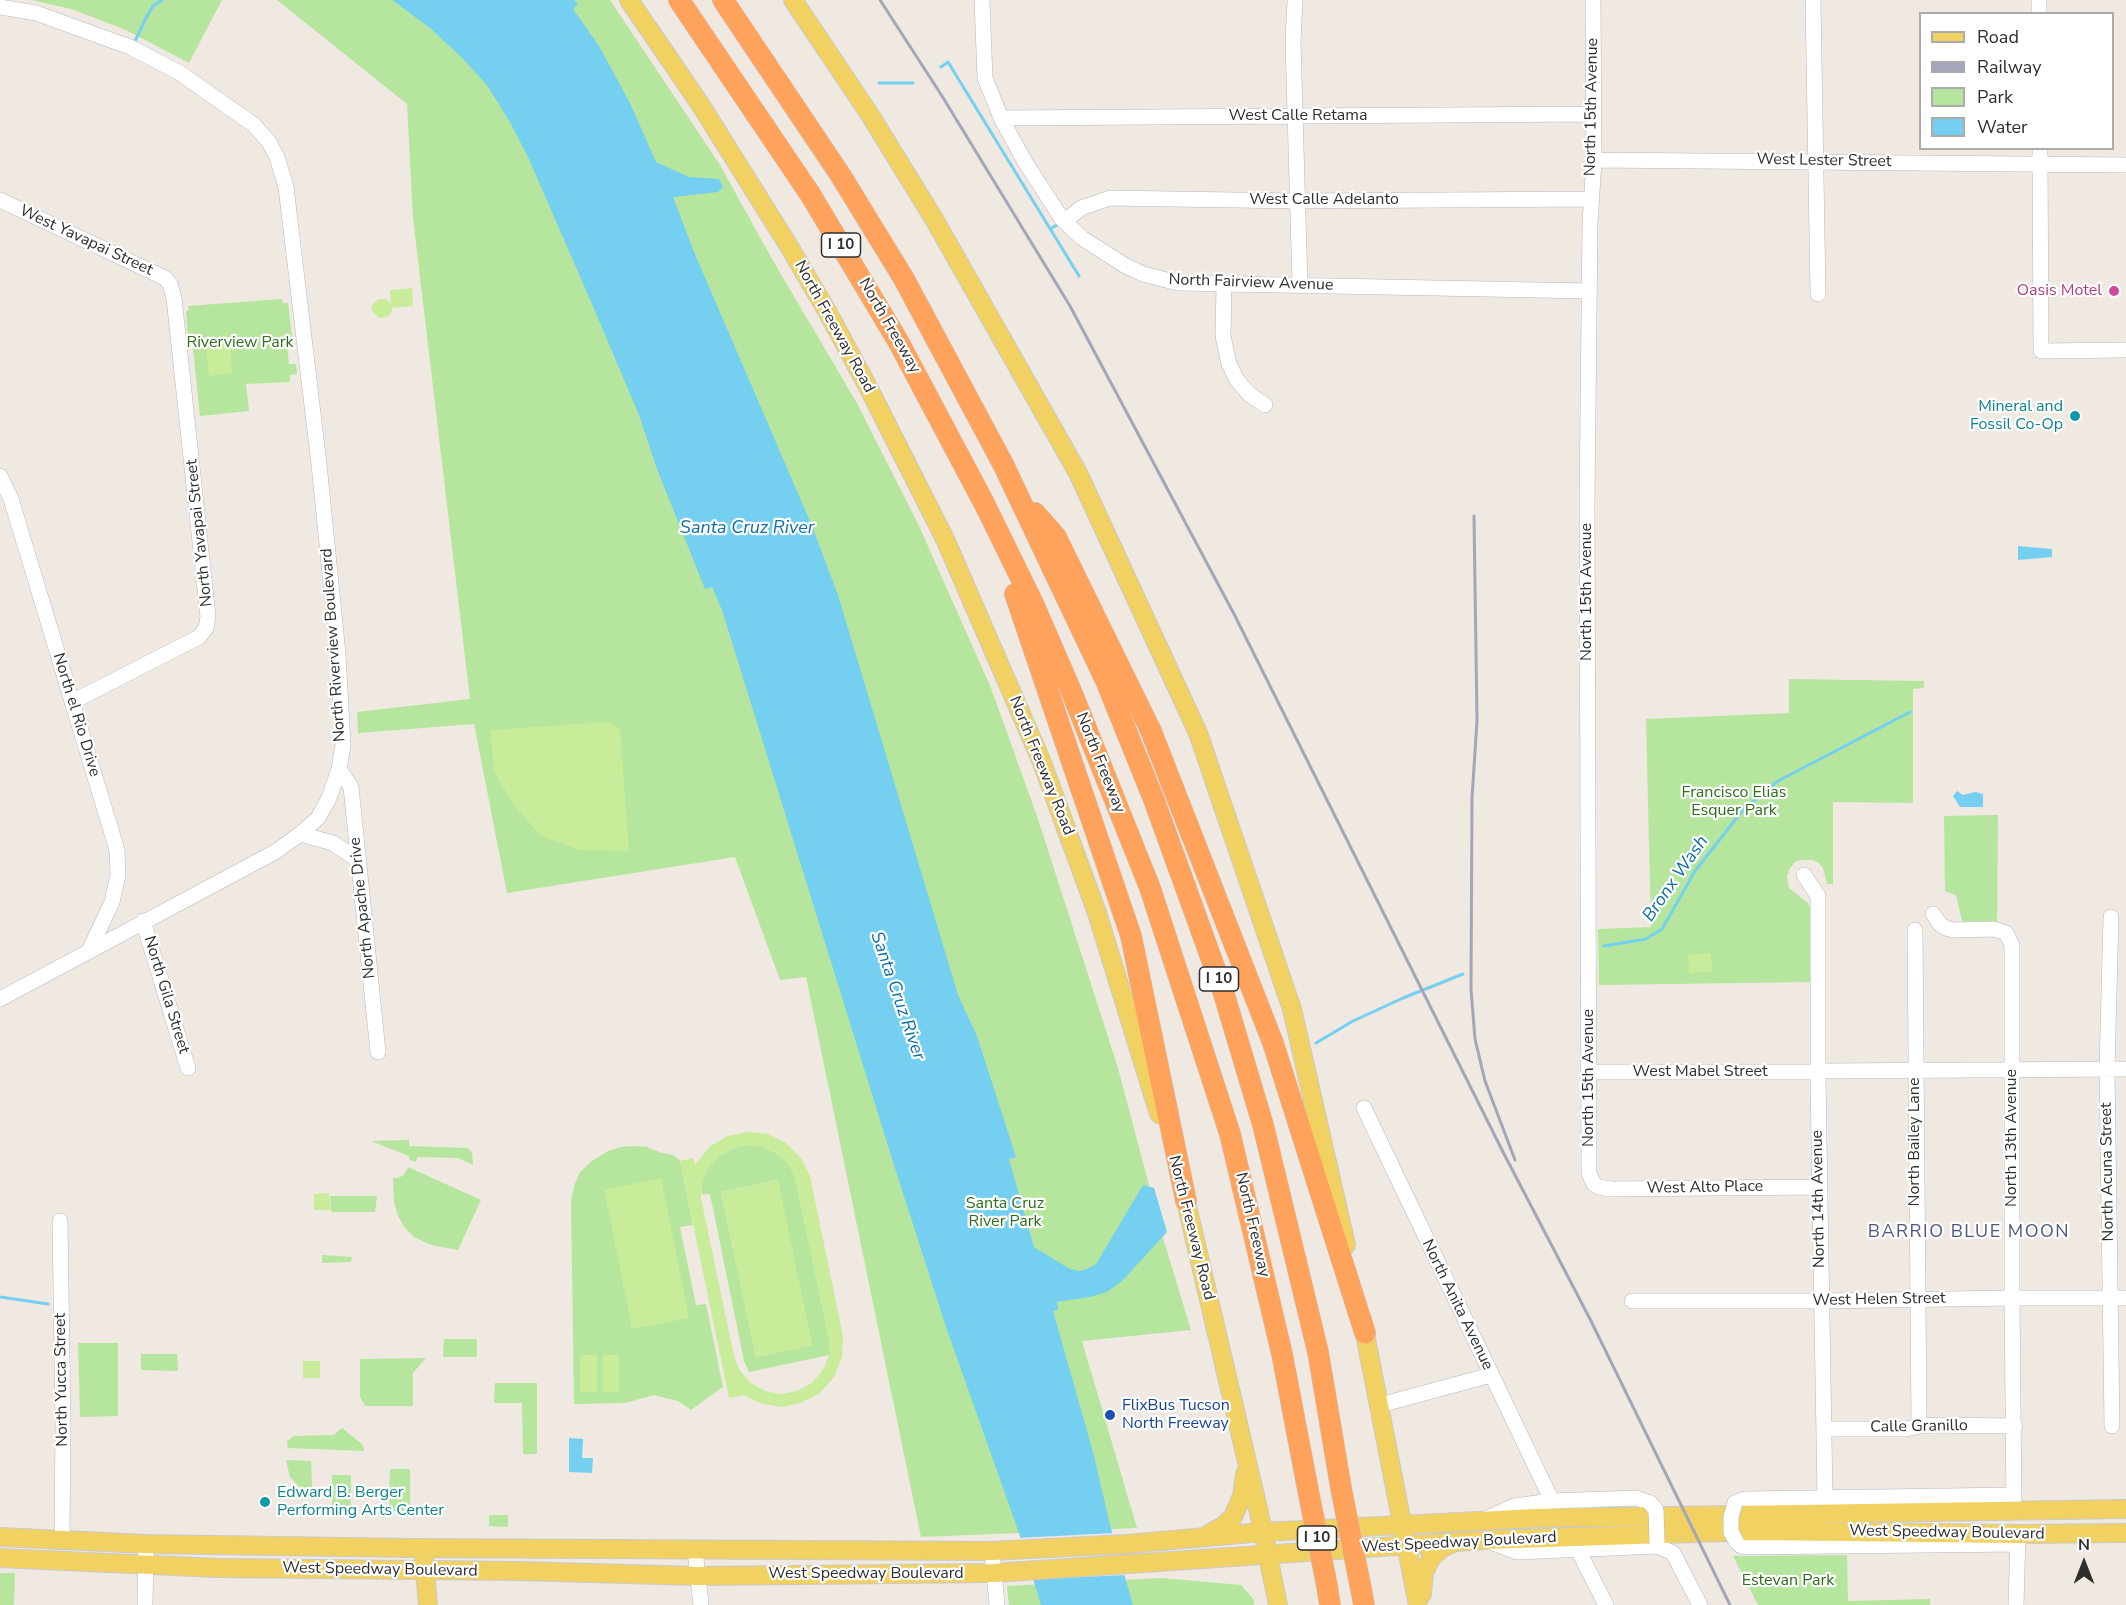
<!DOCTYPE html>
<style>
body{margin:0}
#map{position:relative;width:2126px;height:1605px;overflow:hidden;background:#efe9e1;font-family:"Nunito Sans",sans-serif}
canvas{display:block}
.legend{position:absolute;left:1919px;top:12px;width:195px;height:138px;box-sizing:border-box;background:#fff;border:2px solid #ababab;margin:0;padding:8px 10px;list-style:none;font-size:18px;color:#2e2e2e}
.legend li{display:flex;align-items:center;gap:12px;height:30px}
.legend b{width:30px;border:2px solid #ababab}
.north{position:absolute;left:2054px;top:1533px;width:60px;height:60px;-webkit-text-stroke:4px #fff;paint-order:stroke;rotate:0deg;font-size:16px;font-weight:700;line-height:24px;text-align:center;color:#2e2e2e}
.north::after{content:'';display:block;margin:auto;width:21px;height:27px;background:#2e2e2e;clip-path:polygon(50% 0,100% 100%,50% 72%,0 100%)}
</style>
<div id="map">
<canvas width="2126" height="1605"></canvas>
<ul class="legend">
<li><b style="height:8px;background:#f2d163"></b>Road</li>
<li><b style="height:8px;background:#a3a6b8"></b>Railway</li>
<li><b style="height:16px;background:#b6e59e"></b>Park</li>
<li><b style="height:16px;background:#75cff0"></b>Water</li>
</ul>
<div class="north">N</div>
</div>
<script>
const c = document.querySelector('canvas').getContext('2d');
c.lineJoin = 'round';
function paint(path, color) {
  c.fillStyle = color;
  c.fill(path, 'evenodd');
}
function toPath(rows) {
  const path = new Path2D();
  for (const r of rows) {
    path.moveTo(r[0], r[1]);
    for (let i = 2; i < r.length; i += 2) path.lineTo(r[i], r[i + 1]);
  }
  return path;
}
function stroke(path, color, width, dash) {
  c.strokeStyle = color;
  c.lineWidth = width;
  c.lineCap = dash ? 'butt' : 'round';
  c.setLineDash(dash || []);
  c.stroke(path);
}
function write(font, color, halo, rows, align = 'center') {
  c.font = font + ' "Nunito Sans",sans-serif';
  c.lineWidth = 4.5;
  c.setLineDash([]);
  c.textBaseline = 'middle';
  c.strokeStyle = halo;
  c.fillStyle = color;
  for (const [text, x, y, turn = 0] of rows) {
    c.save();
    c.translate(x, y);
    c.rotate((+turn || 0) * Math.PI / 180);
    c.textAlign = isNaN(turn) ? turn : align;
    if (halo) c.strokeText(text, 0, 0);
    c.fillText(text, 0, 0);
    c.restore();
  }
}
paint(toPath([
 [32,0,222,0,189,63,126,30,71,9],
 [277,0,610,0,720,165,772,259,858,405,919,526,991,688,1038,819,1118,1068,1163,1238,1191,1330,1082,1341,1137,1528,921,1537,806,977,780,980,735,857,507,893,474,724,358,733,357,712,470,699,413,218,407,104],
 [282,299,283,303,288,303,293,345,287,346,289,364,296,364,297,374,290,375,290,382,246,384,249,411,200,416,192,338,188,338,186,311,189,310,188,306],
 [1789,679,1924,681,1924,688,1913,689,1913,803,1833,802,1833,884,1827,884,1823,868,1819,863,1812,860,1801,860,1795,862,1790,868,1787,876,1789,888,1808,903,1810,908,1812,982,1599,985,1598,929,1651,927,1646,719,1789,713],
 [1998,815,1997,923,1962,921,1956,895,1945,891,1944,816],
 [409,1140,409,1146,467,1148,472,1152,473,1165,458,1158,418,1157,415,1162,409,1159,409,1156,371,1141],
 [747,1145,762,1147,776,1153,788,1163,795,1177,829,1339,829,1355,749,1372,744,1361,710,1194,702,1195,702,1183,708,1168,718,1157,731,1149],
 [777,1180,812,1345,756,1357,721,1192],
 [633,1146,647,1147,662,1153,673,1155,680,1161,693,1225,680,1227,696,1305,706,1304,723,1387,691,1410,678,1401,654,1395,625,1403,574,1404,571,1202,574,1186,580,1172,592,1161,608,1151,621,1147],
 [408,1167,481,1200,458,1250,431,1245,414,1237,404,1227,398,1216,394,1202,393,1178,398,1178,404,1175],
 [330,1196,377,1196,375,1212,331,1212],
 [322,1255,352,1257,351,1262,322,1263],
 [444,1339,477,1339,477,1357,443,1357],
 [78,1343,118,1343,118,1416,80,1417],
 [141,1354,177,1354,178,1371,141,1370],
 [426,1358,413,1373,413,1406,365,1406,360,1397,360,1359],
 [495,1383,537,1383,537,1454,523,1454,522,1403,494,1403],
 [342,1428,363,1445,364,1451,288,1448,287,1441,294,1436,334,1435],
 [286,1460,311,1461,312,1488,300,1488,290,1477],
 [390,1469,410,1469,410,1507,404,1511,389,1511],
 [332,1475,351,1475,351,1506,332,1506],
 [489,1515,508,1515,508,1527,489,1526],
 [1847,1555,1848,1601,1930,1599,1930,1605,1758,1605,1733,1556],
 [0,1573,15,1573,14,1605,0,1605],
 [1162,1578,1241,1585,1254,1600,1254,1605,1009,1605,1007,1586]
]), '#b6e59e');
paint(toPath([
 [412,288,413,306,392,308,392,312,387,317,379,318,371,310,373,304,378,299,386,299,389,302,391,302,390,290],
 [230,337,232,373,209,376,205,339],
 [609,722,620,730,629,851,580,850,541,836,513,804,494,771,490,730],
 [1711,953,1712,972,1689,973,1688,955],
 [748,1132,768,1134,786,1143,801,1158,810,1176,843,1336,842,1357,834,1377,820,1393,801,1403,781,1407,760,1403,744,1395,729,1398,680,1161,693,1158,695,1165,710,1146,728,1136],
 [747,1145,762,1147,776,1153,788,1163,795,1177,829,1339,829,1355,823,1370,812,1383,797,1391,781,1394,765,1391,751,1383,740,1371,734,1356,701,1198,702,1183,708,1168,718,1157,731,1149],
 [661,1178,689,1318,632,1329,604,1190],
 [778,1180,812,1345,756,1357,721,1192],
 [329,1193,330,1210,314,1210,314,1194],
 [580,1355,597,1355,597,1392,580,1392],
 [603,1355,619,1355,619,1392,602,1392],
 [303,1361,320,1361,320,1378,303,1378]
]), '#c9ec9a');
paint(toPath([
 [392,0,574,0,578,4,573,9,599,46,630,103,656,162,689,177,719,179,723,187,718,192,673,197,694,252,812,526,838,595,958,995,977,1036,1016,1157,1009,1159,1034,1247,1070,1269,1079,1271,1087,1269,1096,1264,1143,1185,1154,1188,1167,1232,1122,1281,1107,1292,1090,1297,1057,1302,1058,1310,1053,1311,1093,1452,1110,1525,1133,1605,1041,1605,1020,1536,946,1327,893,1162,722,610,712,587,705,589,657,469,639,415,592,304,528,157,511,124,487,85,461,57,430,28],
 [2018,546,2052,549,2052,557,2018,560],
 [1957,791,1963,795,1975,792,1983,794,1983,807,1960,807,1953,796],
 [569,1438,583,1439,582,1458,593,1458,592,1473,569,1472]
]), '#75cff0');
paint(toPath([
 [1115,1533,1128,1575,1031,1579,1018,1538]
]), '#efe9e1');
stroke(toPath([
 [134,43,147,16,153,6,162,0],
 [941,67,948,62,1079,276],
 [879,83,913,83],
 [1050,229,1057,225],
 [1604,946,1646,939,1662,929,1695,871,1743,810,1778,781,1910,712],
 [1316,1043,1353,1021,1403,998,1463,974],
 [0,1297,48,1304]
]), '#75cff0', 3);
const minor = toPath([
 [982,0,985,78,1001,118,1025,162,1062,219,1082,238,1124,265,1143,274,1178,283,1589,291],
 [1295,0,1293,41,1300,286],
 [1593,0,1594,160,1590,224,1587,503,1589,1173,1594,1184,1599,1187,1610,1189,1818,1187],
 [1813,0,1818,294],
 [2039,0,2039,14],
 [0,7,36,13,130,47,180,73,254,125,269,142,277,157,286,187,319,464,338,654,343,745,339,769,329,798,318,818,300,834,275,852,0,999],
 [1001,118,1594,114],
 [2040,148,2041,351,2126,350],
 [1594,160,2126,165],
 [0,200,165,278,170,284,174,298,208,617,206,628,199,637,72,702],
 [1065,221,1081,208,1110,198,1297,201,1590,199],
 [1224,285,1223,336,1229,364,1237,380,1249,394,1265,405],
 [0,476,11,499,117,850,118,875,112,902,89,951],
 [339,769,351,787,378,1052],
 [300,834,333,843,359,861],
 [1804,875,1818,896,1818,1066],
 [1933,914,1940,924,1946,928,1953,930,1994,929,2006,933,2012,945,2012,1298,2014,1511],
 [2111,917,2107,1069,2112,1426],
 [143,921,188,1068],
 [1915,930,1919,1426],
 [1824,1071,2126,1069],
 [1588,1072,1811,1072],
 [1818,1079,1825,1498],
 [1364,1108,1552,1501],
 [60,1221,63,1424,62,1539],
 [1632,1301,1821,1301,2012,1298,2126,1298],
 [1380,1405,1491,1375],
 [1824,1429,1906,1429,1925,1425,2015,1426],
 [1735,1503,1745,1499,2014,1495],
 [1483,1520,1514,1506,1552,1501,1636,1498,1650,1503],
 [1488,1541,1517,1552,1657,1546,1673,1553,1700,1605],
 [1736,1541,1741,1546,1747,1547,2018,1544],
 [695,1550,701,1605],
 [1578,1550,1606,1605],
 [992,1551,997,1605],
 [145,1605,146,1544],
 [2016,1605,2018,1536]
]);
const major = toPath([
 [629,0,700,104,787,243,827,311,868,387,945,539,1041,760,1097,913,1159,1114],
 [793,0,870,115,934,219,1078,473,1198,733,1292,1009,1346,1245],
 [1183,1189,1260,1517,1278,1605],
 [1362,1319,1418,1605],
 [1207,1535,1223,1526,1233,1517,1242,1496,1245,1474],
 [0,1537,146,1544,410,1548,992,1551,1127,1544,1263,1532,1537,1518,2126,1509],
 [0,1558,218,1568,518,1571,698,1576,994,1573,1485,1540,1754,1531,2018,1534,2126,1533],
 [424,1559,428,1605],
 [1422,1594,1424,1572,1431,1558,1442,1548,1451,1544]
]);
const highway = toPath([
 [679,0,810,194,898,341,984,503,1033,603,1072,693,1150,888,1230,1134,1282,1354,1308,1490],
 [723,0,841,176,904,279,1003,464,1106,681,1154,800,1223,991,1263,1125,1318,1352,1341,1488],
 [1035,513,1056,537,1151,731,1273,1043,1365,1333],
 [1015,594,1131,936,1186,1201],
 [1360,1584,1364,1605],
 [1327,1586,1330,1605]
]);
stroke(minor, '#b4b7c1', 16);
stroke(major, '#c9c9c9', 20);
stroke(highway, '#c9c9c9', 22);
stroke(minor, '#fff', 15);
stroke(major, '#f2d163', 18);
stroke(highway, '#ffa35c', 21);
stroke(toPath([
 [880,0,942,96,1070,306,1234,614,1503,1152,1590,1319,1730,1605],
 [1474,516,1477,721,1472,798,1471,989,1475,1039,1485,1081,1515,1160]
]), '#a3a6b8', 3);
const minorBridge = toPath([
 [1650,1503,1656,1510,1657,1541],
 [1735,1503,1731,1517,1731,1532,1736,1541]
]);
const highwayBridge = toPath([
 [1341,1488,1360,1584],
 [1308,1490,1327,1586]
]);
stroke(minorBridge, '#b4b7c1', 16, []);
stroke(highwayBridge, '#c9c9c9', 22, []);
stroke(minorBridge, '#fff', 15);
stroke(highwayBridge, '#ffa35c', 21);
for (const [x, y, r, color] of [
 [2114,291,6,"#d1479c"],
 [2075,416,6,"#0f9aa8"],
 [1110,1415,6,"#1a4fb4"],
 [265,1502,6,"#0f9aa8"]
]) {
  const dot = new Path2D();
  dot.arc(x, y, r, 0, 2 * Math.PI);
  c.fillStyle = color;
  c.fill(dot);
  stroke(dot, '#fff', 2);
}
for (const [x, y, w] of [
 [841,245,39],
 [1219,979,39],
 [1317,1538,39]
]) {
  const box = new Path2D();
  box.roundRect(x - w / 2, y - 12, w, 24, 4.5);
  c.fillStyle = '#fff';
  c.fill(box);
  stroke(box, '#2e2e2e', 1.5);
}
write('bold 15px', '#2e2e2e', null, [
 ["I 10",841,245],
 ["I 10",1219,979],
 ["I 10",1317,1538]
]);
write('16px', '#2e2e2e', '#fff', [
 ["North 15th Avenue",1592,107,-89],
 ["West Calle Retama",1298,116],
 ["West Lester Street",1824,161,1],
 ["West Calle Adelanto",1324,200],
 ["West Yavapai Street",86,241,25],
 ["North Fairview Avenue",1251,283,2],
 ["North Freeway",889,326,60],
 ["North Freeway Road",834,327,61],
 ["North Yavapai Street",200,533,-96],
 ["North 15th Avenue",1587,592,-90],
 ["North Riverview Boulevard",334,645,-94],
 ["North el Rio Drive",76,715,73],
 ["North Freeway",1100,763,68],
 ["North Freeway Road",1041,766,68],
 ["North Apache Drive",363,908,-96],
 ["North Gila Street",166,995,73],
 ["West Mabel Street",1700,1072],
 ["North 15th Avenue",1589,1078,-90],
 ["North 13th Avenue",2012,1138,-90],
 ["North Bailey Lane",1915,1142,-90],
 ["North Acuna Street",2108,1172,-91],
 ["West Alto Place",1705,1188,-1],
 ["North 14th Avenue",1819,1199,-91],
 ["North Freeway",1252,1225,77],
 ["North Freeway Road",1191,1228,76],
 ["West Helen Street",1879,1300,-1],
 ["North Anita Avenue",1457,1305,64],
 ["North Yucca Street",62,1380,-91],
 ["Calle Granillo",1919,1427,-1],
 ["West Speedway Boulevard",1947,1533,1],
 ["West Speedway Boulevard",1459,1543,-3],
 ["West Speedway Boulevard",380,1570,1],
 ["West Speedway Boulevard",866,1574]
]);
write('16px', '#b23c85', '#fff', [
 ["Oasis Motel",2102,291]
], 'right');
write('16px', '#2c6e1b', '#fff', [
 ["Riverview Park",240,343],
 ["Francisco Elias",1734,793],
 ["Esquer Park",1734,811],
 ["Santa Cruz",1005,1204],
 ["River Park",1005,1222],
 ["Estevan Park",1788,1581]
]);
write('16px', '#0d838f', '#fff', [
 ["Mineral and",2063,407],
 ["Fossil Co-Op",2063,425],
 ["Edward B. Berger",277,1493,"left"],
 ["Performing Arts Center",277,1511,"left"]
], 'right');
write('16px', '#164399', '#fff', [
 ["FlixBus Tucson",1122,1406],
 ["North Freeway",1122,1424]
], 'left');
write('italic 18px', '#0d6fa3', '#fff', [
 ["Santa Cruz River",747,529],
 ["Bronx Wash",1676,879,-55],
 ["Santa Cruz River",897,996,71]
]);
c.letterSpacing = '1.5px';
write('18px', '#4d5680', '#fff', [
 ["BARRIO BLUE MOON",1969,1233]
]);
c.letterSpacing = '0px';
</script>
